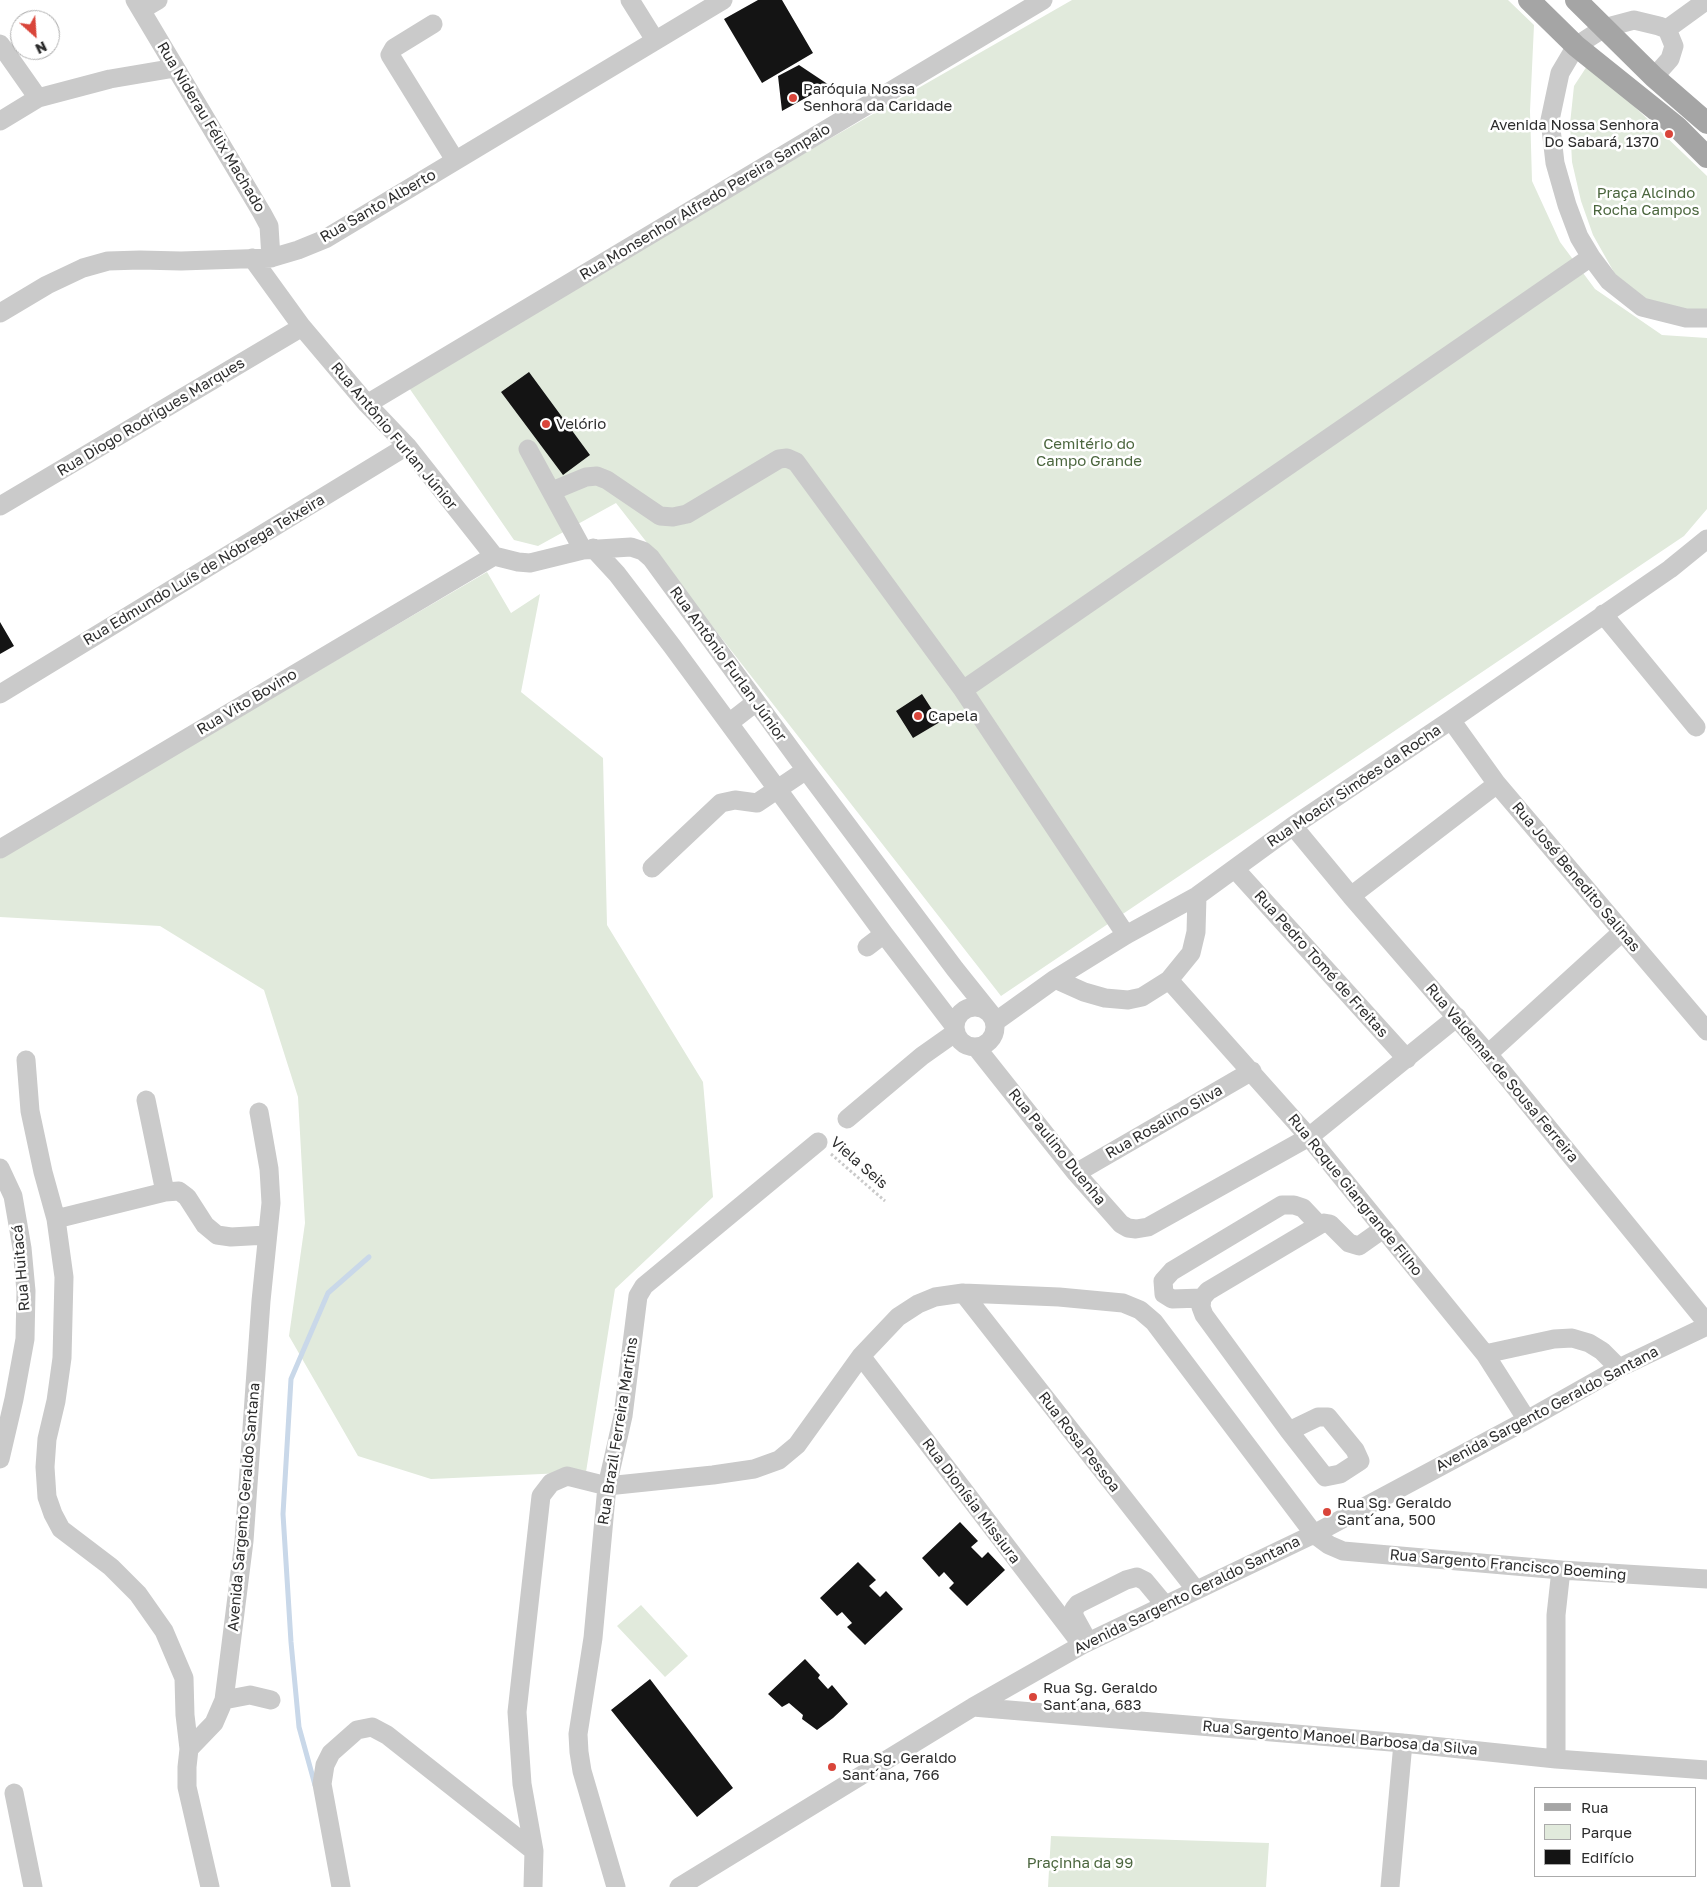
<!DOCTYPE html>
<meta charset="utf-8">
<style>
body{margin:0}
#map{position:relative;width:1707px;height:1887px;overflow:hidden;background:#fff;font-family:"Golos Text",sans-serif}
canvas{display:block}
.legend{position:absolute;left:1534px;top:1787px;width:162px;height:90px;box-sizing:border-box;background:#fff;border:1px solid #ababab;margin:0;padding:6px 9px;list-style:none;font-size:15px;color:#2d2d2d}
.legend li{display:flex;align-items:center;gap:10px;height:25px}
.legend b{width:25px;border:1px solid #ababab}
.north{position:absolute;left:10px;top:10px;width:50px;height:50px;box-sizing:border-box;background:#fff;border:1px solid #ababab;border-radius:50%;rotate:154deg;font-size:14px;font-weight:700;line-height:20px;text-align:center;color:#2d2d2d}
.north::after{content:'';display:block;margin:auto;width:18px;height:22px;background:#d9453a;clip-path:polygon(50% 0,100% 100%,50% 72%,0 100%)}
</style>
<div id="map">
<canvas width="1707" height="1887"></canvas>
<ul class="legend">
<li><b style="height:6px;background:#a5a5a5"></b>Rua</li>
<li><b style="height:14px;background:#e1eadc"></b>Parque</li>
<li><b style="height:14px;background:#141414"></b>Edifício</li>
</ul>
<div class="north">N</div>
</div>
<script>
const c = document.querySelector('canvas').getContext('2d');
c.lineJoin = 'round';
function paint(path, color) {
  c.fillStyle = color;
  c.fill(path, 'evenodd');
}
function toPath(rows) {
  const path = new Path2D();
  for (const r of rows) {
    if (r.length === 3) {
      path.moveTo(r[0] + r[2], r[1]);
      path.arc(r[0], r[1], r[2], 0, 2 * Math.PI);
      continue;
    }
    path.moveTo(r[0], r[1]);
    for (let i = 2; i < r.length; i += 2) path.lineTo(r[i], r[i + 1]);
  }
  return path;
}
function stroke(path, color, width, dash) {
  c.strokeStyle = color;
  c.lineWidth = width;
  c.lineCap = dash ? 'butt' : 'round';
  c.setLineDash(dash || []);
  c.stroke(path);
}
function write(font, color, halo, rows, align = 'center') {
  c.font = font + ' "Golos Text",sans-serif';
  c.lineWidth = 5;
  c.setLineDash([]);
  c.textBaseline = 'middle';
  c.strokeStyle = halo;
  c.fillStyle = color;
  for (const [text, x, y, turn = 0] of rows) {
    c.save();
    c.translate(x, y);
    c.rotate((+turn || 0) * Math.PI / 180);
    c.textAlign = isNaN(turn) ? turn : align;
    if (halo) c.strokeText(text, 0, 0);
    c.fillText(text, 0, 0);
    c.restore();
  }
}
paint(toPath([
 [1072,0,1508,0,1534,25,1530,111,1532,181,1560,242,1595,289,1662,335,1707,338,1707,509,1684,536,1001,996,616,503,538,546,514,540,405,382],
 [1589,63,1707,176,1707,310,1680,309,1646,299,1615,274,1593,235,1581,201,1572,162,1570,124,1574,86],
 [487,572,511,613,540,594,521,692,603,758,607,925,703,1082,713,1197,615,1289,586,1472,431,1479,358,1456,289,1336,305,1223,298,1097,264,990,160,926,0,917,0,857],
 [641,1605,688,1656,665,1677,617,1626],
 [1051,1836,1269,1843,1266,1887,1048,1887]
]), '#e1eadc');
stroke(toPath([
 [315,1785,299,1727,291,1642,283,1514,291,1379,328,1293,369,1257]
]), '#c9d8e9', 5);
paint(toPath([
 [758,0,782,0,813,53,762,83,724,19],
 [799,65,829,85,782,111,778,76],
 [529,372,590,455,563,475,501,392],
 [0,622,14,646,0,654],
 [922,694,940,722,913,738,896,711],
 [960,1522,978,1541,971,1547,982,1558,988,1552,1005,1570,967,1606,949,1588,954,1583,944,1572,939,1577,922,1558],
 [858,1562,876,1580,869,1586,880,1597,886,1591,903,1609,865,1645,847,1627,852,1623,842,1612,837,1616,820,1598],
 [805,1659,820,1675,818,1678,828,1689,832,1685,848,1704,833,1718,817,1730,802,1719,803,1715,789,1703,782,1707,768,1694],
 [650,1679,733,1788,697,1817,611,1710]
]), '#141414');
stroke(toPath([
 [831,1154,885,1201]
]), '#cacaca', 3, [2.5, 2.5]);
stroke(toPath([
 [135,0,262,213,269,226,271,258],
 [630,0,655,40],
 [141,10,158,0],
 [433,24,394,48,390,55,455,160],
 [1667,29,1707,0],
 [0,44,38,98],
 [1654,77,1670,59,1674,46,1667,29,1659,26,1634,20,1604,28,1576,46,1560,73,1550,120,1555,163,1567,205,1579,237,1591,257,1609,281,1642,307,1686,318,1707,318],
 [0,121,38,98,110,79,175,68],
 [252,258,302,327,367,404,407,446,494,556,518,562,530,563,583,550,631,547,643,551,651,558,806,770,955,969,991,1014],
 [0,313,47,285,83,268,108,261,140,260,181,261,271,258,298,250,325,239,723,0],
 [367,404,1043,0],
 [528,449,583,550],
 [552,491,586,477,597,476,607,480,660,516,673,517,687,514,779,459,787,458,796,462,963,690,1126,935],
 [0,506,302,327],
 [593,548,617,574,672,646,884,934,955,1027],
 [1603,614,1696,727],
 [963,690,1591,257],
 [0,694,407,446],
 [1451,720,1497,784,1707,1031],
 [729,723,756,702],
 [1293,826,1351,896,1488,1054,1707,1323],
 [0,849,494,556],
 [652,868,721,803,735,800,757,803,806,770],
 [1235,869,1407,1059],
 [1351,896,1497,784],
 [867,947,884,934],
 [1055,979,1084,992,1105,998,1128,1000,1142,997,1169,980,1191,953,1196,932,1197,896],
 [1169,980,1309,1137,1485,1354,1527,1420],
 [975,1027,20],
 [995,1022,1055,979,1126,935,1197,896,1293,826,1451,720,1670,569,1707,539],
 [976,1047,1076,1173,1121,1224,1128,1228,1136,1229,1148,1227,1309,1137,1457,1017],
 [1488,1054,1622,932],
 [26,1060,30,1111,43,1172,56,1219,64,1277,62,1358,56,1401,47,1439,45,1467,47,1497,53,1514,61,1529,111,1567,138,1594,164,1631,184,1678,185,1715,189,1749],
 [146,1100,165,1192],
 [847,1119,922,1056,956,1032],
 [0,1168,13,1196,22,1248,26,1291,25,1339,14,1399,0,1459],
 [1076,1173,1252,1071],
 [56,1219,165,1192,179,1191,187,1197,205,1225,217,1235,231,1237,267,1235],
 [963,1293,1196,1590],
 [1202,1298,1172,1299,1164,1294,1163,1281,1172,1271,1282,1205,1294,1205,1303,1208,1319,1225],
 [1485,1354,1554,1339,1572,1338,1589,1343,1602,1351,1619,1368],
 [861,1356,1082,1645],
 [1289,1431,1318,1417,1328,1417,1355,1450,1360,1461,1340,1474,1325,1477,1289,1431,1204,1315,1201,1307,1202,1298,1208,1291,1319,1225,1324,1223,1330,1224,1349,1243,1359,1246,1383,1229],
 [1085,1636,1074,1616,1074,1609,1078,1604,1126,1580,1137,1577,1145,1581,1165,1605],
 [224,1700,250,1695,271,1700],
 [973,1707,1403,1743,1556,1759,1707,1770],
 [1556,1759,1556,1615,1561,1570],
 [14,1793,33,1887],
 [210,1887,187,1787,187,1767,189,1749,214,1723,224,1700,244,1541,261,1301,271,1203,269,1169,259,1112],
 [341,1887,322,1784,325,1765,331,1753,357,1730,372,1727,387,1735,534,1851],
 [533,1887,534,1851,522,1784,517,1712,541,1496,551,1483,567,1476,607,1486,713,1475,754,1469,779,1460,797,1445,861,1356,898,1317,918,1304,935,1297,963,1293,1059,1297,1123,1303,1140,1310,1154,1322,1314,1534,1329,1545,1343,1551,1561,1570,1707,1579],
 [616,1887,582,1771,579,1752,578,1734,593,1638,607,1486,623,1416,638,1296,644,1286,818,1142],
 [679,1887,973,1707,1082,1645,1314,1534,1527,1420,1619,1368,1707,1326],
 [1390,1887,1403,1743]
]), '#cacaca', 19);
stroke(toPath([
 [1529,0,1576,46,1677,127,1707,157],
 [1576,0,1654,77,1707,123]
]), '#a5a5a5', 22);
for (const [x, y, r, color] of [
 [793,98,5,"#d9453a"],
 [1669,134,5,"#d9453a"],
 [546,424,5,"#d9453a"],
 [918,716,5,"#d9453a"],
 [1327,1512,5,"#d9453a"],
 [1033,1697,5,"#d9453a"],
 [832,1767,5,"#d9453a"]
]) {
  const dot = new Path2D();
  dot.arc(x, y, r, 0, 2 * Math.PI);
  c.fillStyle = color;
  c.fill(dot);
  stroke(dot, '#fff', 2);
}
write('15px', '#2d2d2d', '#fff', [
 ["Paróquia Nossa",803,89],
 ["Senhora da Caridade",803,106],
 ["Avenida Nossa Senhora",1659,125,"right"],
 ["Do Sabará, 1370",1659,142,"right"],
 ["Velório",556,424],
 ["Capela",928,716],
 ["Rua Sg. Geraldo",1337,1503],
 ["Sant´ana, 500",1337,1520],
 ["Rua Sg. Geraldo",1043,1688],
 ["Sant´ana, 683",1043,1705],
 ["Rua Sg. Geraldo",842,1758],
 ["Sant´ana, 766",842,1775]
], 'left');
write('15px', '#2d2d2d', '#fff', [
 ["Rua Niderau Félix Machado",211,127,59],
 ["Rua Monsenhor Alfredo Pereira Sampaio",705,202,-31],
 ["Rua Santo Alberto",378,206,-30],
 ["Rua Diogo Rodrigues Marques",151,417,-31],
 ["Rua Antônio Furlan Júnior",394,436,50],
 ["Rua Edmundo Luís de Nóbrega Teixeira",204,570,-31],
 ["Rua Antônio Furlan Júnior",728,664,54],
 ["Rua Vito Bovino",247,702,-31],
 ["Rua Moacir Simões da Rocha",1354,786,-34],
 ["Rua José Benedito Salinas",1576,877,50],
 ["Rua Pedro Tomé de Freitas",1321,964,48],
 ["Rua Valdemar de Sousa Ferreira",1502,1073,50],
 ["Rua Rosalino Silva",1164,1122,-30],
 ["Rua Paulino Duenha",1057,1147,51],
 ["Viela Seis",859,1163,41],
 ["Rua Roque Giangrande Filho",1355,1195,51],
 ["Rua Huitacá",21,1268,-95],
 ["Avenida Sargento Geraldo Santana",1547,1409,-28],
 ["Rua Brazil Ferreira Martins",618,1431,-81],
 ["Rua Rosa Pessoa",1079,1442,52],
 ["Rua Dionísia Missiura",971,1501,53],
 ["Avenida Sargento Geraldo Santana",244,1507,-85],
 ["Rua Sargento Francisco Boeming",1508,1565,5],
 ["Avenida Sargento Geraldo Santana",1187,1595,-26],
 ["Rua Sargento Manoel Barbosa da Silva",1340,1738,5]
]);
write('15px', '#4b663e', '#fff', [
 ["Praça Alcindo",1646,193],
 ["Rocha Campos",1646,210],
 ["Cemitério do",1089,444],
 ["Campo Grande",1089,461],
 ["Praçinha da 99",1080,1863]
]);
</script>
